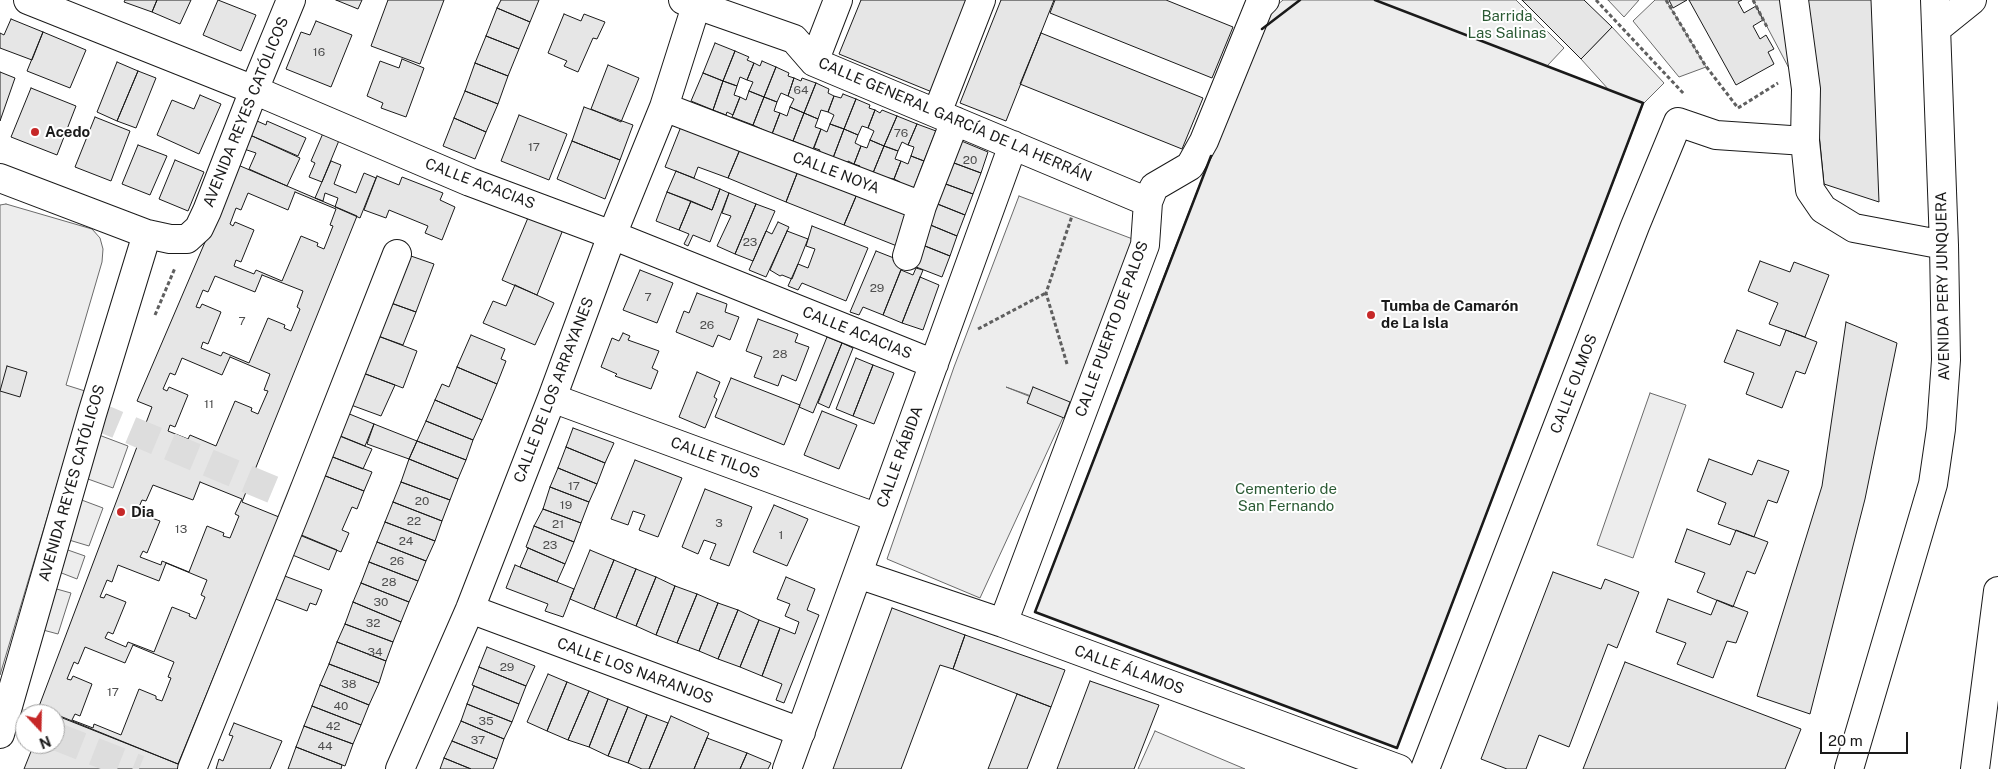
<!DOCTYPE html>
<meta charset="utf-8">
<style>
body{margin:0}
#map{position:relative;width:1998px;height:769px;overflow:hidden;background:#fff;font-family:"Public Sans",sans-serif}
canvas{display:block}
.north{position:absolute;left:15px;top:704px;width:50px;height:50px;box-sizing:border-box;background:#fff;border:1px solid #a3a3a3;border-radius:50%;rotate:159deg;font-size:14px;font-weight:700;line-height:20px;text-align:center;color:#1a1a1a}
.north::after{content:'';display:block;margin:auto;width:18px;height:22px;background:#c62828;clip-path:polygon(50% 0,100% 100%,50% 72%,0 100%)}
.scale{position:absolute;left:1820px;top:732px;width:88px;height:22px;box-sizing:border-box;border:2px solid #1a1a1a;border-top:0;padding-left:6px;font-size:15px;line-height:18px;white-space:nowrap;color:#1a1a1a;-webkit-text-stroke:4px #fff;paint-order:stroke}
</style>
<div id="map">
<canvas width="1998" height="769"></canvas>
<div class="north">N</div>
<div class="scale">20 m</div>
</div>
<script>
const c = document.querySelector('canvas').getContext('2d');
c.lineJoin = 'round';
function paint(path, color) {
  c.fillStyle = color;
  c.fill(path, 'evenodd');
}
function toPath(rows) {
  const path = new Path2D();
  for (const r of rows) {
    path.moveTo(r[0], r[1]);
    for (let i = 2; i < r.length; i += 2) path.lineTo(r[i], r[i + 1]);
  }
  return path;
}
function stroke(path, color, width, dash) {
  c.strokeStyle = color;
  c.lineWidth = width;
  c.lineCap = dash ? 'butt' : 'round';
  c.setLineDash(dash || []);
  c.stroke(path);
}
function write(font, color, halo, rows, align = 'center') {
  c.font = font + ' "Public Sans",sans-serif';
  c.lineWidth = 4;
  c.setLineDash([]);
  c.textBaseline = 'middle';
  c.strokeStyle = halo;
  c.fillStyle = color;
  for (const [text, x, y, turn = 0] of rows) {
    c.save();
    c.translate(x, y);
    c.rotate((+turn || 0) * Math.PI / 180);
    c.textAlign = isNaN(turn) ? turn : align;
    if (halo) c.strokeText(text, 0, 0);
    c.fillText(text, 0, 0);
    c.restore();
  }
}
const built = toPath([
 [1283,0,1516,0,1564,48,1547,66,1609,90,1581,59,1612,27,1664,83,1643,104,1397,748,1035,612,1171,258,1260,30,1268,13,1283,0],
 [1608,0,1639,0,1624,17,1608,0],
 [1655,0,1666,0,1706,67,1679,77,1633,21,1655,0],
 [1753,0,1788,0,1792,74,1753,0],
 [1019,196,1138,241,1073,411,1006,387,1066,411,980,598,887,559,954,367,1019,196],
 [6,204,92,229,100,238,103,249,102,262,66,385,85,391,0,675,0,205,6,204],
 [1650,393,1686,405,1633,558,1597,545,1650,393],
 [99,435,128,446,113,488,88,479,99,435],
 [79,499,103,508,89,546,69,540,79,499],
 [65,549,85,556,77,579,59,572,65,549],
 [53,588,71,593,58,634,43,630,53,588],
 [1155,731,1245,769,1138,769,1155,731]
]);
paint(built, '#ededed');
stroke(built, '#6a6a6a', 1);
const building = toPath([
 [125,0,157,0,152,12,124,2,125,0],
 [157,0,191,0,180,24,152,12,157,0],
 [218,0,256,15,241,51,203,35,218,0],
 [336,0,362,0,358,9,336,0],
 [388,0,444,0,420,64,371,46,388,0],
 [501,0,539,0,530,22,497,8,501,0],
 [861,0,969,0,932,92,839,54,861,0],
 [1001,0,1054,0,1006,121,960,103,1001,0],
 [1055,0,1166,0,1233,27,1212,78,1050,13,1055,0],
 [1522,0,1584,0,1612,27,1581,59,1522,0],
 [1669,0,1687,0,1673,8,1669,0],
 [1689,0,1742,0,1738,2,1744,13,1756,6,1763,20,1753,26,1760,39,1766,35,1774,49,1768,52,1774,64,1736,85,1689,0],
 [1806,0,1871,0,1879,202,1824,184,1806,0],
 [497,8,530,22,519,49,486,36,497,8],
 [564,14,581,21,584,14,605,22,597,39,593,38,578,72,564,66,567,61,548,53,564,14],
 [11,19,43,32,32,60,0,48,0,33,4,35,11,19],
 [316,21,352,35,331,87,286,69,301,32,310,35,316,21],
 [43,32,86,50,70,88,27,71,43,32],
 [1041,33,1203,98,1182,149,1020,84,1041,33],
 [486,36,519,49,508,76,475,63,486,36],
 [715,43,735,51,723,81,703,73,715,43],
 [735,51,749,57,747,60,754,63,747,80,740,77,737,86,723,81,735,51],
 [402,59,424,68,406,117,381,108,383,103,367,96,380,61,399,68,402,59],
 [762,61,776,67,764,97,749,91,753,82,747,80,754,63,760,66,762,61],
 [117,62,138,71,117,121,97,112,117,62],
 [475,63,508,76,498,104,465,91,475,63],
 [608,65,639,78,621,122,591,109,608,65],
 [776,67,789,73,788,76,794,78,788,96,781,93,777,102,764,97,776,67],
 [138,71,156,78,136,128,117,121,138,71],
 [0,72,15,78,0,121,0,72],
 [703,73,723,81,713,110,691,101,703,73],
 [794,78,801,81,802,78,816,83,804,113,790,107,794,99,788,96,794,78],
 [723,81,737,86,734,95,740,97,733,115,727,112,726,115,713,110,723,81],
 [816,83,829,89,828,93,834,96,828,112,821,110,818,119,804,113,816,83],
 [31,88,76,106,57,155,11,137,31,88],
 [465,91,498,104,486,132,454,118,465,91],
 [749,91,764,97,753,125,732,117,740,97,746,100,749,91],
 [843,94,856,99,844,129,830,124,834,115,828,112,834,96,841,98,843,94],
 [200,95,221,104,199,154,157,135,172,100,194,109,200,95],
 [764,97,777,102,774,111,780,113,772,134,753,125,764,97],
 [856,99,870,105,869,108,875,110,868,128,862,126,858,135,844,129,856,99],
 [584,107,633,125,620,160,572,141,584,107],
 [790,107,804,113,793,141,772,134,780,113,787,116,790,107],
 [875,110,880,113,882,110,897,116,884,146,870,140,874,131,868,128,875,110],
 [804,113,818,119,815,127,821,129,813,149,793,141,804,113],
 [519,115,567,134,549,180,501,161,519,115],
 [897,116,917,124,908,145,902,142,898,151,884,146,897,116],
 [95,117,130,131,111,181,75,167,95,117],
 [454,118,486,132,475,159,443,146,454,118],
 [257,121,266,125,267,121,306,138,298,156,250,135,257,121],
 [682,124,741,147,728,178,698,167,694,178,665,167,682,124],
 [830,124,844,129,833,158,819,152,820,150,814,148,821,129,827,132,830,124],
 [917,124,936,131,924,161,911,156,914,147,908,145,917,124],
 [844,129,858,135,855,143,861,146,854,164,848,161,847,163,833,158,844,129],
 [324,131,340,138,322,182,309,177,315,163,311,161,324,131],
 [250,135,300,158,287,186,249,169,256,153,244,149,250,135],
 [870,140,884,146,873,173,859,168,860,166,854,164,861,146,867,148,870,140],
 [959,140,988,152,981,173,954,163,956,157,953,156,959,140],
 [572,141,620,160,605,199,557,179,572,141],
 [138,145,167,156,150,195,122,184,138,145],
 [884,146,898,151,895,159,901,161,894,179,888,178,887,179,873,173,884,146],
 [741,147,798,171,786,202,728,178,741,147],
 [911,156,924,161,913,190,899,184,900,182,894,179,901,161,908,164,911,156],
 [175,160,204,172,188,211,159,199,175,160],
 [331,161,341,165,334,184,356,193,364,173,376,178,360,218,335,207,338,198,325,193,323,201,315,198,331,161],
 [954,163,981,173,973,194,943,183,954,163],
 [238,165,357,216,242,502,279,517,178,764,55,714,38,709,152,407,137,401,238,165],
 [676,171,720,189,712,210,667,192,676,171],
 [798,171,857,194,844,225,786,202,798,171],
 [377,176,399,185,402,177,443,193,440,200,455,207,442,240,425,233,428,226,389,210,386,218,364,210,377,176],
 [943,183,973,194,965,215,935,203,943,183],
 [720,189,729,193,710,242,693,235,688,246,684,244,689,234,679,230,691,201,712,210,720,189],
 [295,192,336,209,330,225,333,226,324,249,317,246,318,243,301,236,282,281,256,270,254,274,234,266,236,260,241,262,254,230,235,222,233,226,230,224,236,208,241,210,248,193,288,210,295,192],
 [667,192,691,201,679,230,656,221,667,192],
 [729,193,756,204,735,254,717,246,731,216,722,213,729,193],
 [857,194,914,217,902,248,844,225,857,194],
 [935,203,965,215,957,236,928,224,935,203],
 [756,204,775,211,753,261,735,254,756,204],
 [530,213,564,227,537,295,502,280,530,213],
 [778,222,789,227,766,277,749,270,766,231,772,234,778,222],
 [928,224,957,236,950,256,920,244,928,224],
 [812,226,868,248,846,301,802,283,798,290,788,286,798,264,808,268,815,249,806,246,812,226],
 [787,231,808,239,792,279,782,275,780,276,770,270,787,231],
 [920,244,950,256,942,277,911,265,920,244],
 [876,251,904,262,883,315,863,307,859,315,850,312,876,251],
 [408,255,434,264,416,312,391,303,408,255],
 [1760,261,1790,272,1794,262,1829,275,1805,337,1769,324,1778,303,1748,291,1760,261],
 [916,268,923,270,902,323,883,315,901,270,913,275,916,268],
 [640,270,673,283,657,323,623,310,640,270],
 [262,275,303,291,297,307,300,309,291,331,284,328,285,325,268,318,249,363,223,352,221,356,201,348,203,342,208,344,221,312,202,304,200,308,196,307,203,290,208,292,215,276,255,292,262,275],
 [920,277,939,285,923,330,902,323,920,277],
 [515,285,554,303,535,345,483,323,493,301,506,306,515,285],
 [697,293,727,304,725,312,739,317,730,340,718,335,713,347,676,332,684,311,689,313,697,293],
 [391,303,416,312,403,345,378,336,391,303],
 [758,319,798,334,795,342,809,347,796,381,782,375,778,386,754,377,762,357,746,351,758,319],
 [1846,322,1897,343,1865,499,1810,714,1757,696,1822,486,1846,322],
 [1737,330,1780,346,1786,330,1817,342,1805,374,1796,371,1782,408,1746,394,1754,373,1724,362,1737,330],
 [623,333,630,336,628,340,659,351,652,368,658,371,651,389,615,376,617,374,601,367,612,338,619,341,623,333],
 [471,335,505,349,501,359,506,361,497,384,457,367,471,335],
 [378,336,417,351,403,388,363,373,378,336],
 [827,337,842,343,813,413,799,407,827,337],
 [842,343,853,348,829,408,818,403,842,343],
 [230,357,270,374,264,390,268,391,258,414,251,411,252,408,235,401,216,446,190,435,188,439,168,431,170,425,175,427,188,395,169,387,167,391,163,389,170,373,175,375,182,358,222,375,230,357],
 [856,358,873,365,853,416,836,409,856,358],
 [873,365,894,373,874,424,853,416,873,365],
 [7,366,27,372,20,397,0,391,7,366],
 [457,367,497,384,482,420,435,400,442,384,449,387,457,367],
 [697,372,720,382,714,397,717,399,705,428,679,417,697,372],
 [363,373,395,385,381,416,351,405,363,373],
 [731,378,800,405,784,445,715,417,731,378],
 [1033,387,1070,402,1064,418,1027,403,1033,387],
 [435,400,482,420,473,440,426,421,435,400],
 [822,411,857,425,839,469,804,455,822,411],
 [347,413,374,424,365,446,338,435,347,413],
 [426,421,473,440,466,460,417,441,426,421],
 [374,424,417,441,409,459,367,444,374,424],
 [573,428,614,443,605,463,566,447,573,428],
 [337,435,372,449,363,469,328,455,337,435],
 [417,441,466,460,458,479,409,459,417,441],
 [566,447,605,463,597,484,558,468,566,447],
 [330,456,372,472,364,491,323,475,330,456],
 [409,459,458,479,450,500,401,482,409,459],
 [1709,459,1752,475,1758,460,1789,471,1777,503,1768,500,1754,537,1718,524,1726,503,1697,491,1709,459],
 [635,460,682,478,658,537,639,530,645,515,633,511,628,525,611,519,635,460],
 [558,468,597,484,589,502,550,487,558,468],
 [323,475,364,491,357,509,352,507,342,530,349,533,341,552,297,534,323,475],
 [200,482,242,499,235,514,239,516,230,538,223,536,224,533,207,526,189,572,162,561,161,565,140,557,143,551,147,553,160,521,141,514,139,517,135,516,142,500,146,501,153,485,193,500,200,482],
 [401,482,450,500,442,521,393,502,401,482],
 [550,487,589,502,581,523,543,509,550,487],
 [705,489,752,507,729,566,710,559,716,544,704,540,698,554,682,547,705,489],
 [393,502,442,521,435,541,385,522,393,502],
 [774,505,808,519,787,566,753,552,774,505],
 [543,509,581,523,574,542,534,526,543,509],
 [385,522,435,541,426,561,377,542,385,522],
 [534,526,574,542,565,564,526,547,534,526],
 [1687,529,1730,545,1736,530,1768,542,1755,574,1747,571,1733,607,1697,592,1705,573,1675,562,1687,529],
 [299,534,337,550,329,570,290,554,299,534],
 [377,542,426,561,418,581,369,562,377,542],
 [528,548,565,564,557,582,520,567,528,548],
 [590,550,614,560,594,609,570,599,590,550],
 [614,560,636,569,616,618,594,609,614,560],
 [369,562,418,581,409,602,361,583,369,562],
 [166,563,207,580,201,595,205,597,196,619,189,616,190,614,172,607,154,652,128,642,126,647,105,638,108,632,113,634,126,602,106,594,104,598,100,597,107,580,112,582,118,565,159,581,166,563],
 [515,565,574,589,563,617,545,611,548,604,506,588,515,565],
 [636,569,656,577,636,626,616,618,636,569],
 [1553,572,1601,589,1605,579,1639,592,1617,648,1608,644,1569,747,1539,735,1526,769,1507,769,1481,759,1553,572],
 [282,575,322,590,316,605,310,603,307,611,273,598,282,575],
 [656,577,675,586,656,635,636,626,656,577],
 [786,577,815,589,807,610,819,615,784,703,776,700,782,684,762,676,780,628,795,634,799,622,785,616,790,604,777,599,786,577],
 [361,583,409,602,401,622,353,602,361,583],
 [675,586,697,594,677,643,656,635,675,586],
 [697,594,718,603,699,651,677,643,697,594],
 [1668,599,1711,615,1717,600,1748,612,1736,643,1727,641,1713,678,1677,664,1686,643,1656,632,1668,599],
 [353,602,401,622,393,642,345,624,353,602],
 [718,603,738,610,718,659,699,651,718,603],
 [892,608,965,635,953,669,940,665,901,769,833,769,892,608],
 [738,610,759,620,740,667,718,659,738,610],
 [759,620,780,628,762,676,740,667,759,620],
 [345,624,393,642,386,661,337,642,345,624],
 [965,635,1065,670,1051,707,953,669,965,635],
 [337,642,386,661,379,683,329,664,337,642],
 [133,645,174,662,168,677,171,678,162,701,156,699,156,696,139,689,121,735,94,724,93,728,72,720,75,714,80,716,92,684,73,676,71,680,67,679,74,662,78,664,85,647,125,663,133,645],
 [487,647,535,666,526,686,479,667,487,647],
 [1625,662,1801,729,1785,769,1583,769,1625,662],
 [329,664,379,683,369,705,320,685,329,664],
 [479,667,526,686,519,704,472,685,479,667],
 [548,674,567,682,547,731,527,722,548,674],
 [1090,681,1159,705,1134,769,1057,769,1090,681],
 [567,682,589,691,568,740,547,731,567,682],
 [320,685,369,705,361,725,312,706,320,685],
 [474,686,519,704,512,722,467,704,474,686],
 [589,691,608,699,589,747,568,740,589,691],
 [1017,694,1051,707,1027,769,988,769,1017,694],
 [608,699,628,707,608,756,589,747,608,699],
 [467,704,512,722,504,739,461,721,467,704],
 [312,706,361,725,353,744,304,726,312,706],
 [628,707,647,715,628,763,608,756,628,707],
 [55,715,183,766,182,769,24,769,34,744,55,744,55,715],
 [647,715,668,723,649,769,642,769,628,763,647,715],
 [671,716,709,733,694,769,649,769,671,716],
 [461,721,504,739,497,759,452,741,461,721],
 [234,723,282,741,270,769,216,769,219,759,223,761,233,736,229,735,234,723],
 [304,726,353,744,345,766,296,747,304,726],
 [707,738,747,753,740,769,694,769,707,738],
 [452,741,497,759,493,769,471,769,444,758,452,741],
 [296,747,342,765,341,769,288,769,296,747],
 [747,753,771,763,768,769,740,769,747,753],
 [444,758,471,769,440,769,444,758]
]);
paint(building, '#e6e6e6');
stroke(building, '#1a1a1a', 1);
stroke(toPath([
 [92,414,300,501],
 [5,717,25,724],
 [55,736,139,769]
]), '#ddd', 28, [28, 14]);
const minor = toPath([
 [28,0,254,90,470,182,612,235,934,364],
 [683,0,794,39,814,62,1148,202],
 [1794,0,1806,89,1805,141,1810,190,1823,209,1854,228,1944,245],
 [1936,29,1972,0],
 [814,62,838,0],
 [664,107,922,206,955,121],
 [937,113,981,0],
 [0,178,147,234,170,239,187,239,199,228,207,211,254,90,291,0],
 [907,256,922,206],
 [552,398,878,518],
 [858,574,1003,623,1399,769],
 [470,609,801,732],
 [1003,623,1145,245,1148,202,1154,187,1190,166,1204,141,1259,6,1265,0],
 [0,734,92,414,147,234],
 [192,769,300,501,397,254],
 [400,769,470,609,552,398,612,235,664,107,696,6],
 [787,769,1013,145],
 [1425,769,1635,226,1678,122,1716,135,1805,141],
 [1849,769,1933,484,1941,429,1946,360,1944,245,1935,0]
]);
const highway = toPath([
 [1975,769,1998,591]
]);
stroke(minor, '#1a1a1a', 30);
stroke(highway, '#1a1a1a', 30);
stroke(toPath([
 [1596,0,1684,94],
 [1666,0,1705,65,1738,108],
 [1753,0,1767,27],
 [1738,108,1778,83],
 [155,315,175,268],
 [978,329,1046,293],
 [1067,364,1046,293,1072,216]
]), '#5f5f5f', 3, [4, 2.5]);
stroke(minor, '#fff', 28);
stroke(highway, '#fff', 28);
stroke(toPath([
 [1262,29,1300,0],
 [1211,156,1035,612,1397,748,1643,103,1375,0]
]), '#1a1a1a', 2.5);
for (const [x, y, r, color] of [
 [35,132,5,"#c62828"],
 [1371,315,5,"#c62828"],
 [121,512,5,"#c62828"]
]) {
  const dot = new Path2D();
  dot.arc(x, y, r, 0, 2 * Math.PI);
  c.fillStyle = color;
  c.fill(dot);
  stroke(dot, '#fff', 2);
}
write('12px', '#4d4d4d', null, [
 ["16",319,52],
 ["64",801,90],
 ["76",901,133],
 ["17",534,147],
 ["20",970,160],
 ["23",750,242],
 ["29",877,288],
 ["7",648,297],
 ["7",242,321],
 ["26",707,325],
 ["28",780,354],
 ["11",209,404],
 ["17",574,486],
 ["20",422,501],
 ["19",566,505],
 ["22",414,521],
 ["3",719,523],
 ["21",558,524],
 ["13",181,529],
 ["1",781,535],
 ["24",406,541],
 ["23",550,545],
 ["26",397,561],
 ["28",389,582],
 ["30",381,602],
 ["32",373,623],
 ["34",375,652],
 ["29",507,667],
 ["38",349,684],
 ["17",113,692],
 ["40",341,706],
 ["35",486,721],
 ["42",333,726],
 ["37",478,740],
 ["44",325,746]
]);
write('15px', '#2b5a34', '#fff', [
 ["Barrida",1507,16],
 ["Las Salinas",1507,33],
 ["Cementerio de",1286,489],
 ["San Fernando",1286,506]
]);
write('15px', '#1a1a1a', '#fff', [
 ["AVENIDA REYES CATÓLICOS",246,112,-68],
 ["CALLE GENERAL GARCÍA DE LA HERRÁN",955,120,23],
 ["CALLE NOYA",836,173,21],
 ["CALLE ACACIAS",480,184,21],
 ["AVENIDA PERY JUNQUERA",1943,286,-91],
 ["CALLE PUERTO DE PALOS",1112,329,-70],
 ["CALLE ACACIAS",857,333,22],
 ["CALLE OLMOS",1574,384,-69],
 ["CALLE DE LOS ARRAYANES",554,390,-69],
 ["CALLE RÁBIDA",900,457,-70],
 ["CALLE TILOS",715,458,20],
 ["AVENIDA REYES CATÓLICOS",72,483,-74],
 ["CALLE ÁLAMOS",1129,670,20],
 ["CALLE LOS NARANJOS",635,671,20]
]);
write('bold 15px', '#1a1a1a', '#fff', [
 ["Acedo",45,132],
 ["Tumba de Camarón",1381,306],
 ["de La Isla",1381,323],
 ["Dia",131,512]
], 'left');
</script>
